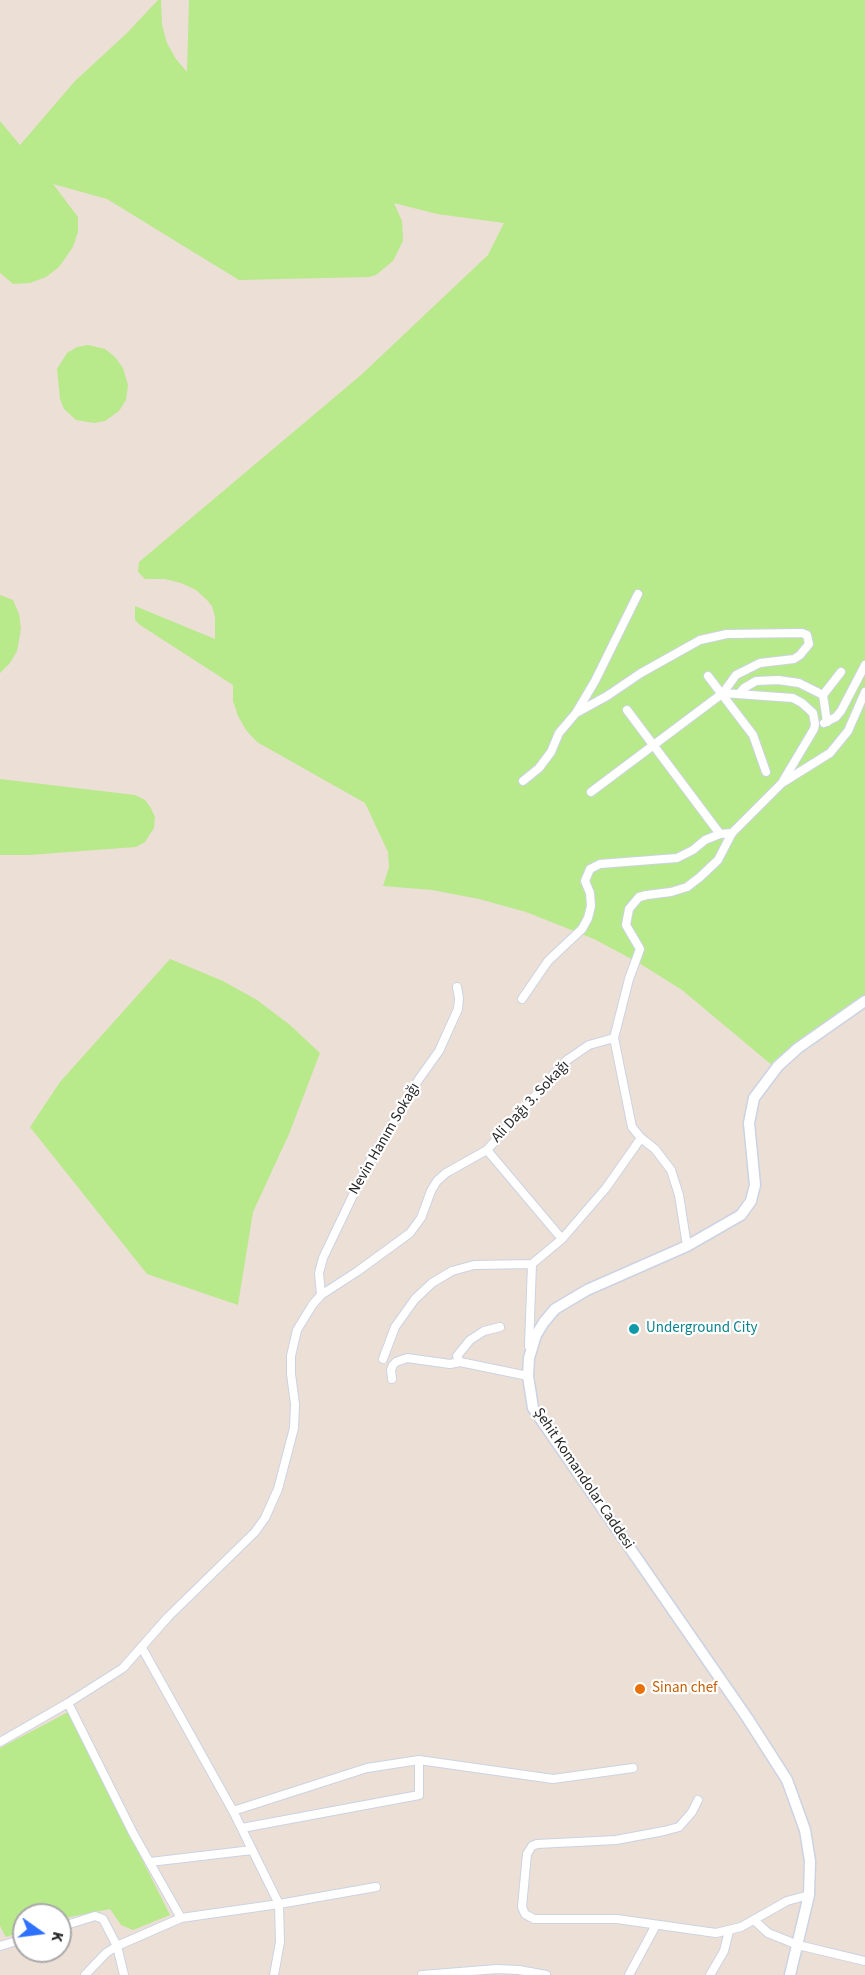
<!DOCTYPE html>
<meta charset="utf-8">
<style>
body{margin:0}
#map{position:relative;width:865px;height:1975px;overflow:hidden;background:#ecdfd6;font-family:"Source Sans 3",sans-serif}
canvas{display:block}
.north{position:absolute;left:12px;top:1903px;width:60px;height:60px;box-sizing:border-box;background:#fff;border:2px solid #a9a9a9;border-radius:50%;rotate:104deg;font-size:16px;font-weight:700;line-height:24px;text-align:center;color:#272727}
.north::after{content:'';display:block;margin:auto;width:21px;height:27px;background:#2f71ff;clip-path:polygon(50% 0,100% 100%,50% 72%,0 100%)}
</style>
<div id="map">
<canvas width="865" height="1975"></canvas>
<div class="north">K</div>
</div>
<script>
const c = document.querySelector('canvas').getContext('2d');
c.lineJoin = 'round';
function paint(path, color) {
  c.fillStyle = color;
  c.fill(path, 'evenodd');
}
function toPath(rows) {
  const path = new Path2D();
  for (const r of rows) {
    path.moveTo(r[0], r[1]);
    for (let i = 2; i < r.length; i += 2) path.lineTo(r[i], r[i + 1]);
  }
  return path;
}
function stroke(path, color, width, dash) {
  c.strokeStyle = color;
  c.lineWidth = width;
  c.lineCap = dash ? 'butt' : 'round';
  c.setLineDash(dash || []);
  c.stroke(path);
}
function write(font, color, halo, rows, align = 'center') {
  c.font = font + ' "Source Sans 3",sans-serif';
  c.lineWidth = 4.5;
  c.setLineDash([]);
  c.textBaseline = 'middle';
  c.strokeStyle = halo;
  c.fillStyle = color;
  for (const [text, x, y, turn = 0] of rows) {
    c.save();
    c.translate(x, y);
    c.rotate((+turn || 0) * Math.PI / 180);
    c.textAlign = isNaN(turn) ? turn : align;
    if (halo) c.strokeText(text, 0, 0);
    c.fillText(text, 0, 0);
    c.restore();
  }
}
paint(toPath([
 [158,0,161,0,162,25,167,43,176,59,187,72,189,0,865,0,865,1000,773,1066,682,990,639,963,594,939,526,912,479,899,432,890,383,886,389,867,388,852,365,803,257,742,246,730,238,716,233,701,233,685,140,625,135,620,135,606,215,639,215,617,212,606,207,600,196,590,181,583,165,579,145,579,138,572,139,562,361,375,488,255,504,223,437,214,394,203,402,221,403,241,393,261,376,275,369,277,239,280,107,199,53,184,78,217,78,232,73,247,59,267,46,277,30,283,13,284,0,273,0,121,20,145,75,81,127,33],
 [88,345,105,349,115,357,123,368,128,385,126,400,119,411,105,421,94,423,76,420,64,409,60,399,57,369,67,353,77,347],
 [0,595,13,600,19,614,21,629,17,651,10,663,0,673],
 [0,779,135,795,145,800,151,808,155,817,154,828,145,842,136,847,29,855,0,855],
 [170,959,223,981,257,1000,290,1025,320,1053,289,1134,253,1212,238,1305,147,1274,30,1127,60,1082],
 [74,1709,102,1780,170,1915,133,1930,121,1925,110,1909,60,1919,60,1915,24,1915,24,1931,6,1937,0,1926,0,1748]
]), '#b8e98b');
const minor = toPath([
 [708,676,753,735,766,772],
 [723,693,793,698,802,703,813,713,815,724,814,729,783,781],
 [739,694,744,688,756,681,778,680,799,683,823,695,827,722],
 [823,695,841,672],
 [627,710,720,834],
 [824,723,836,717,841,711,865,665],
 [523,781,539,768,551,752,559,733,576,713],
 [591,792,723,693,736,675,760,663,794,659,800,655,809,644,807,635,802,633,727,634,700,640,641,673,607,696,576,713,595,681,638,594],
 [522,999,548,961,582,929,588,918,591,906,590,893,585,881,590,869,600,864,677,858,693,850,705,840,720,834,732,833],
 [487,1150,562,1239],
 [687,1246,679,1195,671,1170,655,1149,641,1138,632,1127,614,1038,629,979,640,949,626,925,629,909,639,897,647,895,671,892,687,887,700,877,718,860,732,833,782,783,830,753,848,731,865,692],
 [321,1295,319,1273,323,1258,366,1168,419,1079,439,1051,458,1009,459,998,457,987],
 [529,1346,532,1264],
 [383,1359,395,1327,415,1299,432,1283,452,1271,474,1265,532,1264,562,1239,606,1188,641,1138],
 [460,1362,457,1356,470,1340,484,1331,500,1327],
 [392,1379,391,1370,393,1365,396,1362,407,1358,450,1364,460,1362,528,1376],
 [142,1648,233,1811,279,1904,280,1942,274,1975],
 [68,1703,133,1833,181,1918],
 [0,1742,68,1703,123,1668,168,1617,255,1532,265,1518,278,1489,294,1428,295,1404,291,1374,291,1356,297,1330,313,1304,321,1295,358,1271,410,1233,421,1218,431,1191,437,1181,446,1173,487,1150,567,1060,589,1045,614,1038],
 [698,1800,692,1812,679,1827,664,1831,616,1840,537,1844,532,1846,527,1854,522,1907,525,1914,534,1919,617,1919,716,1933,741,1927,787,1901,809,1895],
 [233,1811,367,1768,419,1760,553,1779,633,1768],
 [242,1828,419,1795,419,1760],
 [150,1862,252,1850],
 [754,1920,768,1933,798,1945,865,1961],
 [60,1927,95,1916,103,1919,117,1946,124,1975],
 [0,1946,24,1939],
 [85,1975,106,1953,117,1946,181,1918,279,1904,376,1887],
 [422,1975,497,1969,519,1970,546,1975],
 [629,1975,656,1925],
 [710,1975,724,1951,729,1931]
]);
const secondary = toPath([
 [790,1975,809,1895,810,1861,805,1830,787,1780,748,1719,533,1408,528,1376,529,1358,536,1335,544,1322,555,1309,587,1290,687,1246,741,1215,751,1201,755,1185,749,1123,754,1098,778,1066,798,1048,865,1001]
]);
stroke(minor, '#cbd3e2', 10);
stroke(secondary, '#cbd3e2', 13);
stroke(minor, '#fff', 8);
stroke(secondary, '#fff', 10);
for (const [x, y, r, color] of [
 [634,1329,6,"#0f9aa8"],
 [640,1689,6,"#e8710a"]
]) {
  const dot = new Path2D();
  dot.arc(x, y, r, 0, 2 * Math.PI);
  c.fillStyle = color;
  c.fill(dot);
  stroke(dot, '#fff', 2);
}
write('15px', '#272727', '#fff', [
 ["Ali Dağı 3. Sokağı",531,1102,-47],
 ["Nevin Hanım Sokağı",385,1139,-60],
 ["Şehit Komandolar Caddesi",583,1479,56]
]);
write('15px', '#0d838f', '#fff', [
 ["Underground City",646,1329]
], 'left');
write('15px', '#c56008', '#fff', [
 ["Sinan chef",652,1689]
], 'left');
</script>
